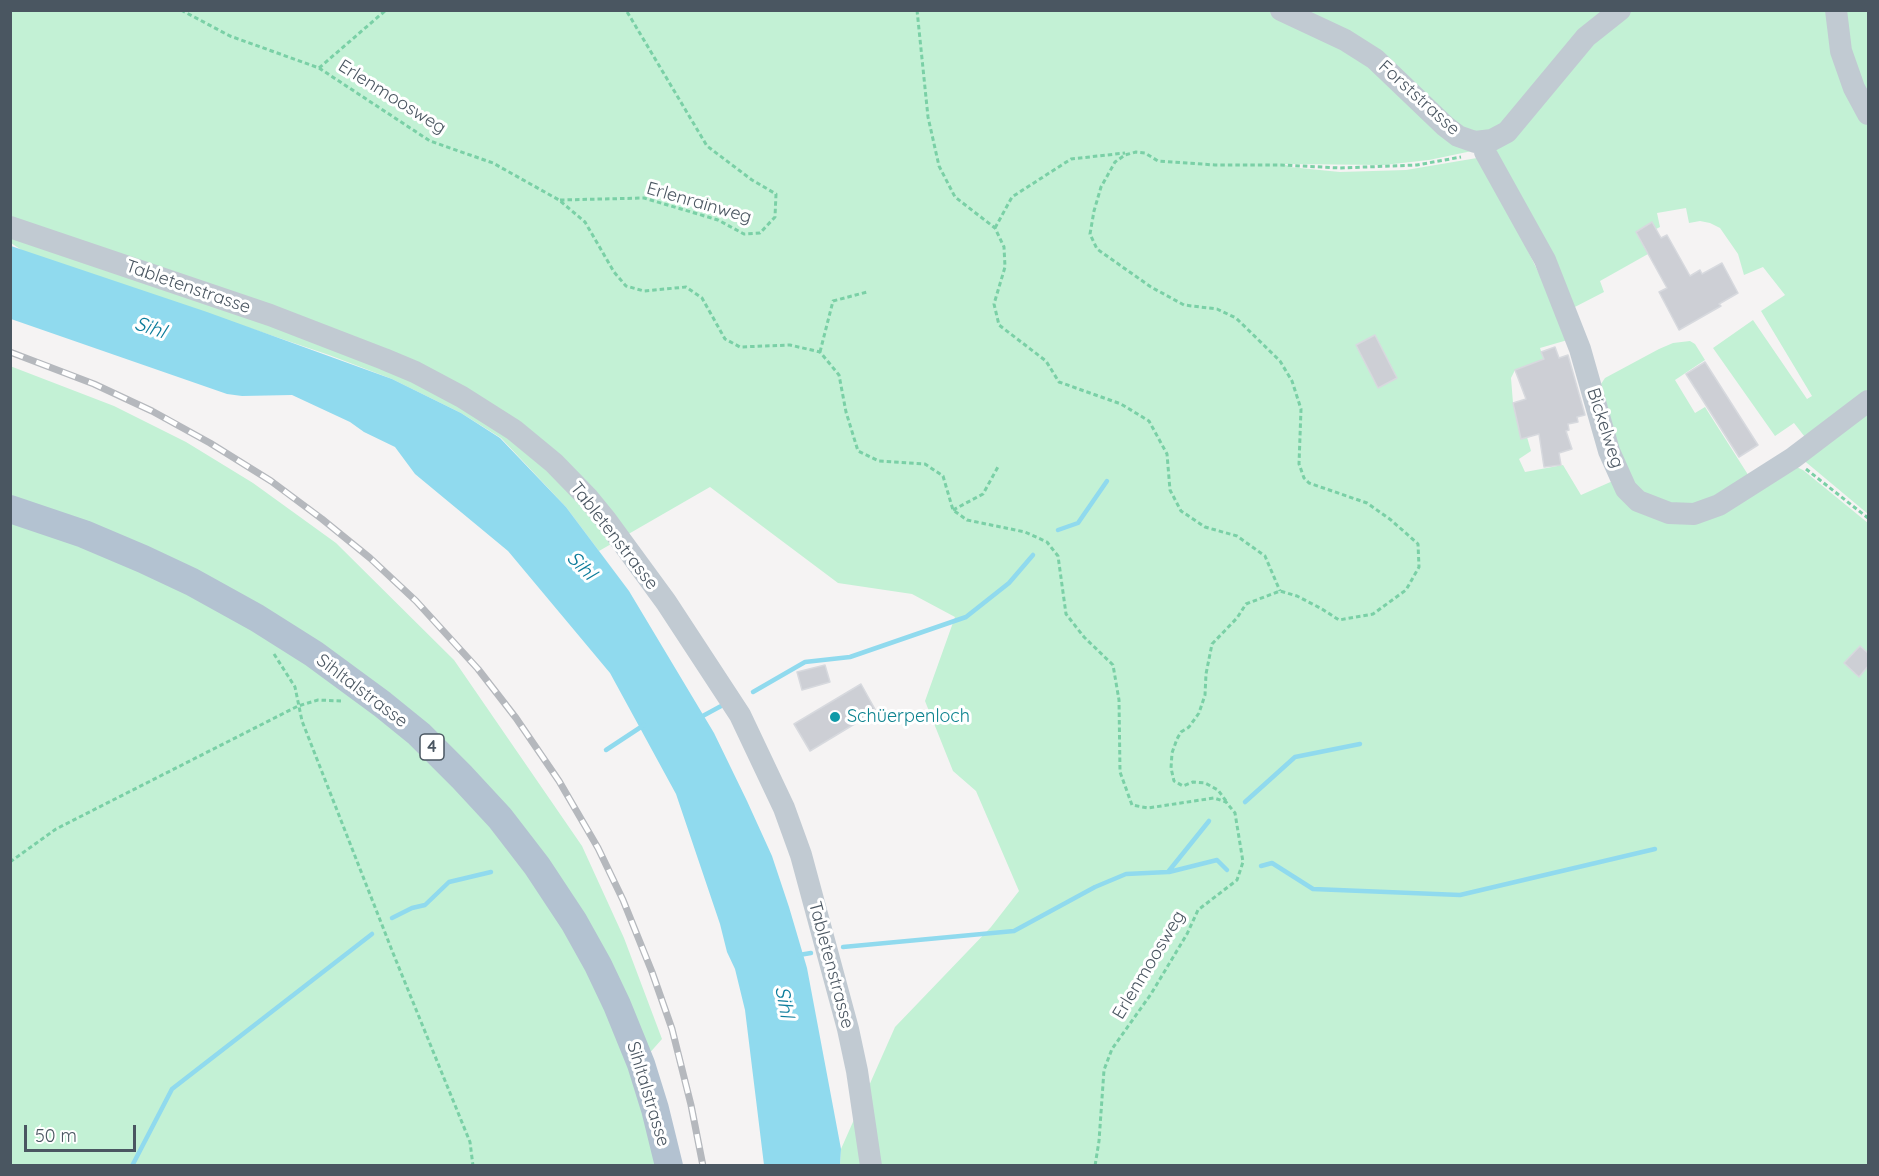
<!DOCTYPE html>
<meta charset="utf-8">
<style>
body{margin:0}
#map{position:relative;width:1879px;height:1176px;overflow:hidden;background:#f5f3f3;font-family:Quicksand,sans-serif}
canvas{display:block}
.frame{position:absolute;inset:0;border:12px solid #4a5661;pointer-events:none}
.scale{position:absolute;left:24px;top:1125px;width:112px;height:27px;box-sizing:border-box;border:3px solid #4a5661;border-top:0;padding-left:8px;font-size:18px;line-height:21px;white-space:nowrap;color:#4a5661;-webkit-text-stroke:4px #fff;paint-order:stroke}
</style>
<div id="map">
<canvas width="1879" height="1176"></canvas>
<div class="frame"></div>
<div class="scale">50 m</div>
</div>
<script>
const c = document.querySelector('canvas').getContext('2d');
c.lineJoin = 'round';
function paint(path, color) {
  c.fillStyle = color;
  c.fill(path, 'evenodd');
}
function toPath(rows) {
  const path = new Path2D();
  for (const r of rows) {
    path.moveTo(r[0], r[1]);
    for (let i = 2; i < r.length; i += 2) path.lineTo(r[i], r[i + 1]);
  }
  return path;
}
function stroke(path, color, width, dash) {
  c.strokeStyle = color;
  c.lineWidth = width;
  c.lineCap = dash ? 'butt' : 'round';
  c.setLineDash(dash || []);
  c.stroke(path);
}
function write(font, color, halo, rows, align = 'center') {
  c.font = font + ' Quicksand,sans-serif';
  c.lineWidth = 6;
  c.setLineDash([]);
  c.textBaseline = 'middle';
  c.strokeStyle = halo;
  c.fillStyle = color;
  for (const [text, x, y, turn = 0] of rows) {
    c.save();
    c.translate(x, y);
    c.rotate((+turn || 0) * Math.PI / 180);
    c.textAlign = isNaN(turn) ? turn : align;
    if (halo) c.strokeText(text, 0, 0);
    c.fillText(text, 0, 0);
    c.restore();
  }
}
paint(toPath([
 [10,11,1613,11,1504,128,1472,151,1429,160,1384,165,1284,164,1290,167,1340,172,1406,170,1477,158,1487,167,1571,339,1540,348,1545,363,1537,362,1515,370,1511,378,1513,403,1521,439,1527,437,1531,451,1519,459,1525,472,1563,465,1581,495,1615,480,1666,517,1792,465,1803,470,1868,523,1868,1165,840,1165,841,1149,895,1027,991,927,1019,891,976,791,953,771,925,701,955,617,912,594,838,583,710,487,599,551,566,507,501,438,461,413,392,379,329,355,23,251,11,243],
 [1630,11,1831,11,1868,122,1868,395,1808,441,1794,423,1775,436,1713,348,1753,320,1807,399,1812,396,1761,311,1785,295,1763,267,1744,275,1738,254,1720,228,1710,223,1700,221,1689,223,1686,208,1657,213,1660,227,1656,229,1652,223,1636,232,1648,254,1600,281,1604,292,1569,310,1495,163,1496,147,1557,78],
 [1839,11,1868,11,1868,108],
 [1690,341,1695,344,1705,360,1675,380,1695,413,1705,407,1752,481,1688,510,1630,489,1601,384,1605,378,1659,349,1673,343],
 [10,366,114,406,186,442,253,483,336,543,454,660,582,846,624,938,662,1039,639,1065,657,1165,11,1165],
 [1868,405,1868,514,1801,458]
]), '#c3f1d5');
paint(toPath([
 [11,246,207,312,392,379,461,413,500,438,566,507,629,591,714,733,747,801,772,856,789,907,807,968,841,1149,840,1165,764,1165,745,1010,735,969,727,952,720,924,676,794,610,673,508,551,415,474,395,447,364,432,350,422,292,395,242,396,227,394,11,319]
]), '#90daee');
stroke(toPath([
 [1058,530,1078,523,1107,481],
 [753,692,805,662,850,657,966,617,1009,583,1033,555],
 [699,718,723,705],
 [606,750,644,725],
 [1245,802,1295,757,1360,744],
 [1261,866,1272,863,1313,889,1460,895,1655,849],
 [1169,872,1217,860,1227,870],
 [392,918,412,908,425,905,449,882,491,872],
 [843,947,1014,931,1095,887,1126,874,1168,872,1209,821],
 [799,955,811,953],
 [132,1166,172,1089,372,934]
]), '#90daee', 4.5);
const building = toPath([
 [1652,222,1661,238,1667,235,1690,276,1700,270,1702,274,1722,263,1738,293,1719,304,1721,306,1679,330,1659,292,1667,288,1636,232,1652,222],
 [1375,335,1397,378,1378,388,1356,345,1375,335],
 [1555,347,1559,358,1568,355,1585,415,1577,417,1578,422,1568,424,1569,430,1566,431,1572,449,1559,453,1561,465,1544,467,1539,434,1521,439,1513,403,1526,399,1515,370,1544,359,1541,352,1555,347],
 [1705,362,1758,445,1739,457,1686,374,1705,362],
 [1860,646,1869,654,1869,665,1859,677,1844,663,1860,646],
 [825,665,830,682,802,690,797,672,825,665],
 [861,684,876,711,810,751,794,724,861,684]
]);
paint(building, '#cdcfd5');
stroke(building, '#d7d9de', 1.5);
stroke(toPath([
 [181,10,230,36,319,68,430,141,493,163,559,200,585,222,614,272,626,286,644,291,686,287,702,298,725,339,740,347,790,345,820,352,839,375,846,412,858,451,879,461,925,464,943,476,953,510,967,520,1025,532,1047,542,1058,556,1066,614,1084,637,1113,665,1119,700,1120,772,1132,805,1148,808,1214,798,1226,802,1235,813,1243,862,1237,880,1198,910,1187,934,1151,994,1112,1049,1104,1070,1099,1141,1095,1166],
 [917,10,928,117,939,166,955,197,995,228,1004,247,1005,267,994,304,999,325,1046,361,1059,382,1121,404,1149,421,1167,454,1170,490,1181,511,1205,527,1237,536,1265,556,1280,591],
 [319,68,386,10],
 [560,200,644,198,718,220,744,234,760,233,775,217,776,194,752,180,707,146,626,10],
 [995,228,1012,197,1071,159,1125,153],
 [820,352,833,301,867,292],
 [1806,469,1868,518],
 [953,510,983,494,999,465],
 [274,654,295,687,302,721,393,953,470,1142,473,1166],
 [1226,801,1218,790,1205,783,1193,782,1183,786,1174,781,1171,768,1172,753,1177,739,1181,732,1189,727,1199,713,1205,695,1206,674,1212,644,1237,618,1246,604,1280,591,1297,596,1322,609,1339,620,1373,614,1406,590,1419,567,1418,544,1391,520,1367,503,1309,483,1304,478,1299,464,1301,409,1292,381,1280,361,1236,318,1217,309,1184,305,1151,287,1097,249,1090,234,1094,211,1101,187,1115,162,1125,155,1136,152,1145,153,1158,161,1215,165,1281,165,1340,168,1417,165,1461,157],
 [10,862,56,829,298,706,318,700,341,701]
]), '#7ad0a6', 3, [4.5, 3]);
stroke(toPath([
 [1281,10,1345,40,1375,59,1445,126,1458,136,1475,142,1492,140,1507,132,1586,37,1620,10],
 [1836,10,1841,51,1854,88,1868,114],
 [1484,142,1485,152,1545,260,1580,349,1609,451,1626,489,1638,501,1669,513,1694,514,1719,505,1793,458,1868,401],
 [10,227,270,315,384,359,415,372,462,397,514,430,554,463,588,498,606,520,666,602,740,715,784,808,801,855,848,1029,857,1071,871,1166]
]), '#c1cad2', 22);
stroke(toPath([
 [10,509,84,534,143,559,192,582,257,618,314,654,382,704,419,734,462,777,500,818,537,866,574,922,598,965,617,1005,641,1064,655,1109,669,1166]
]), '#b3c2d1', 28);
const rail = toPath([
 [10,352,94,384,152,411,210,443,271,481,322,519,370,558,416,601,478,669,516,718,559,781,598,848,623,900,652,972,672,1029,691,1105,703,1166]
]);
stroke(rail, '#b5b8bd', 7);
stroke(rail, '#fff', 4.5, [14]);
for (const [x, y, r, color] of [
 [835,717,6,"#0f9aa8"]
]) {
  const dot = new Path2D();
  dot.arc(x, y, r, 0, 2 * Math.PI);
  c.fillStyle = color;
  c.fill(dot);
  stroke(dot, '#fff', 2);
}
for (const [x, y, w] of [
 [432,747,24]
]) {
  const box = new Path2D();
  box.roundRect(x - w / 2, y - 13, w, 26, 4.5);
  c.fillStyle = '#fff';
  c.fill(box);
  stroke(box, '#4a5661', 1.5);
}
write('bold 16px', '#4a5661', null, [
 ["4",432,747]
]);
write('18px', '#4a5661', '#fff', [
 ["Erlenmoosweg",392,97,32],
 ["Forststrasse",1419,98,42],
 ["Erlenrainweg",699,203,16],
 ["Tabletenstrasse",188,287,19],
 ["Bickelweg",1605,428,72],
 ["Tabletenstrasse",614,536,52],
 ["Sihltalstrasse",362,691,37],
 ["Tabletenstrasse",831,965,75],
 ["Erlenmoosweg",1149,965,-59],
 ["Sihltalstrasse",648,1094,73]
]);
write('18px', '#0d838f', '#fff', [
 ["Schüerpenloch",847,717]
], 'left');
write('italic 20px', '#0c7c9b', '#fff', [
 ["Sihl",150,328,18],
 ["Sihl",581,566,45],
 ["Sihl",784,1002,80]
]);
</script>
